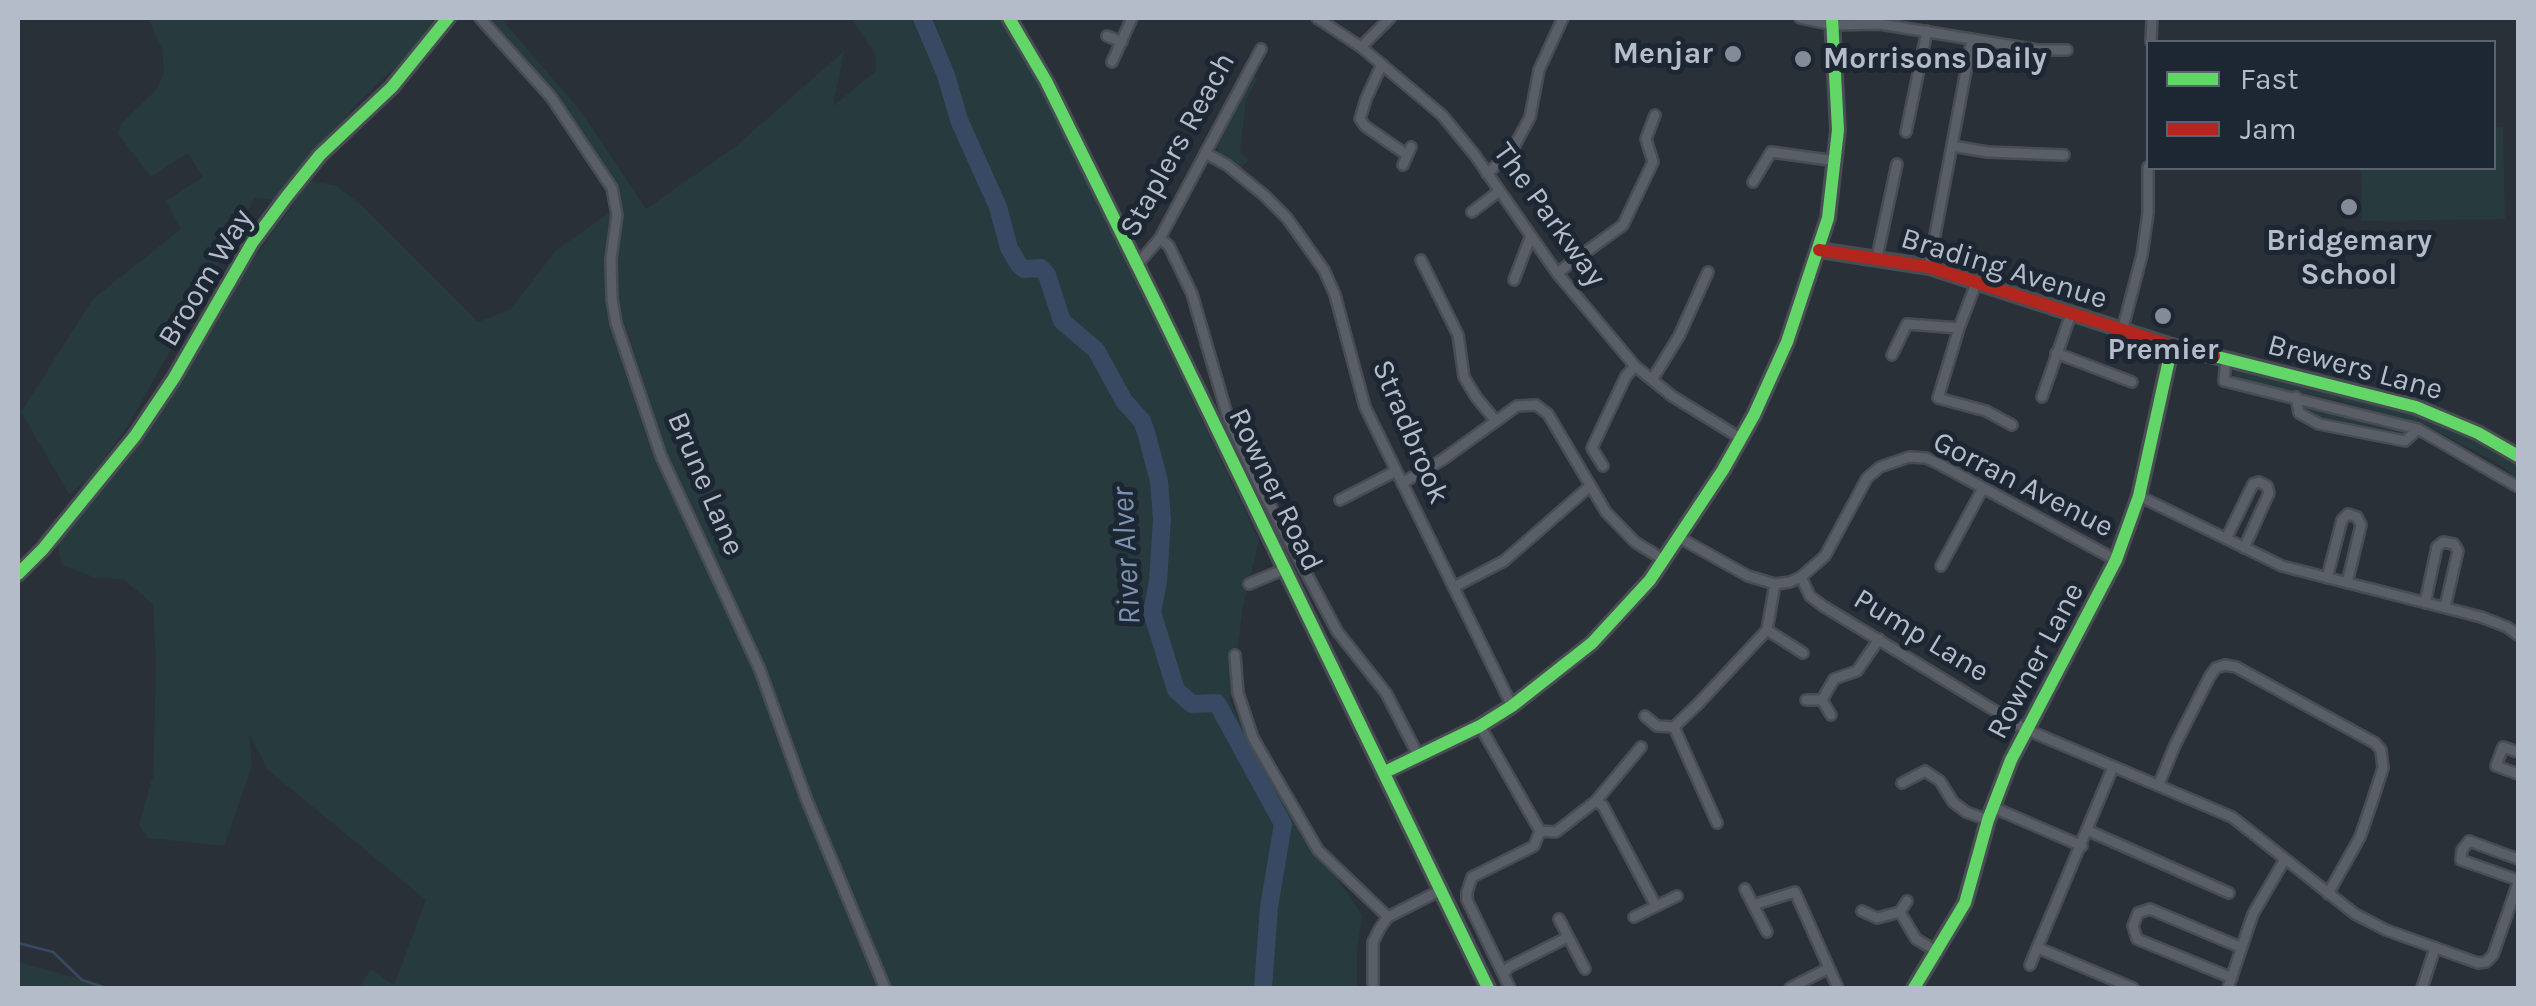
<!DOCTYPE html>
<style>
body{margin:0}
#map{position:relative;width:2536px;height:1006px;overflow:hidden;background:#2a3038;font-family:Karla,sans-serif}
canvas{display:block}
.frame{position:absolute;inset:0;border:20px solid #b4bcc9;pointer-events:none}
.legend{position:absolute;left:2146px;top:40px;width:350px;height:130px;box-sizing:border-box;background:#1d2633;border:2px solid #59626f;margin:0;padding:12px 18px;list-style:none;font-size:30px;color:#b4bcc9}
.legend li{display:flex;align-items:center;gap:20px;height:50px}
.legend b{width:50px;border:2px solid #59626f}
</style>
<div id="map">
<canvas width="2536" height="1006"></canvas>
<div class="frame"></div>
<ul class="legend">
<li><b style="height:12px;background:#63d668"></b>Fast</li>
<li><b style="height:12px;background:#b3261e"></b>Jam</li>
</ul>
</div>
<script>
const c = document.querySelector('canvas').getContext('2d');
c.lineJoin = 'round';
function paint(path, color) {
  c.fillStyle = color;
  c.fill(path, 'evenodd');
}
function toPath(rows) {
  const path = new Path2D();
  for (const r of rows) {
    path.moveTo(r[0], r[1]);
    for (let i = 2; i < r.length; i += 2) path.lineTo(r[i], r[i + 1]);
  }
  return path;
}
function stroke(path, color, width, dash) {
  c.strokeStyle = color;
  c.lineWidth = width;
  c.lineCap = dash ? 'butt' : 'round';
  c.setLineDash(dash || []);
  c.stroke(path);
}
function write(font, color, halo, rows, align = 'center') {
  c.font = font + ' Karla,sans-serif';
  c.lineWidth = 10;
  c.setLineDash([]);
  c.textBaseline = 'middle';
  c.strokeStyle = halo;
  c.fillStyle = color;
  for (const [text, x, y, turn = 0] of rows) {
    c.save();
    c.translate(x, y);
    c.rotate((+turn || 0) * Math.PI / 180);
    c.textAlign = isNaN(turn) ? turn : align;
    if (halo) c.strokeText(text, 0, 0);
    c.fillText(text, 0, 0);
    c.restore();
  }
}
paint(toPath([
 [148,18,435,18,406,57,357,104,273,200,255,198,128,426,89,479,69,494,21,412,93,299,181,229,166,201,203,177,188,153,151,177,118,134,121,124,156,90,164,72,162,49],
 [485,18,501,18,582,113,646,209,735,147,844,51,833,106,876,71,875,54,851,18,1002,18,1020,40,1259,540,1243,607,1230,701,1249,741,1287,805,1362,915,1357,951,1357,988,359,988,371,969,394,985,426,900,268,770,249,734,252,766,224,846,148,838,139,825,153,776,156,666,153,604,123,579,95,578,61,564,57,538,197,349,252,261,310,181,337,186,360,204,478,322,511,309,556,250,609,213,612,199,550,106,481,30],
 [1252,76,1257,79,1246,100,1240,152,1248,160,1240,170,1219,155,1217,144],
 [2494,127,2503,127,2505,219,2362,221,2361,168,2494,168],
 [2238,369,2382,405,2436,423,2481,444,2518,466,2518,480,2497,463,2427,426,2338,400,2235,379,2233,373],
 [2305,407,2350,415,2404,431,2405,434,2402,439,2323,422,2306,411],
 [18,962,76,978,103,988,18,988]
]), '#273a3e');
stroke(toPath([
 [18,943,53,952,82,980,106,988]
]), '#384963', 2.5);
stroke(toPath([
 [922,18,946,75,959,120,998,207,1009,248,1019,265,1024,269,1041,268,1047,275,1062,321,1096,350,1124,401,1142,421,1146,432,1159,481,1162,519,1158,582,1152,612,1176,690,1192,704,1217,703,1283,824,1269,907,1263,988]
]), '#384963', 18);
const street = toPath([
 [480,18,551,97,612,188,617,215,611,259,612,299,616,323,661,456,760,670,806,798,885,988],
 [1317,18,1361,47,1442,115,1474,154,1557,273,1635,366,1672,396,1742,439],
 [1800,18,1833,25,1880,24,2038,50,2067,50],
 [1107,36,1122,42],
 [2151,42,2152,18],
 [1361,47,1390,18],
 [1112,62,1132,18],
 [1382,64,1366,99,1360,119,1365,126,1407,155],
 [1906,132,1927,31],
 [1952,146,1988,152,2064,155],
 [1205,153,1227,165,1264,195,1287,218,1324,270,1335,295,1365,407,1512,706],
 [1403,165,1411,147],
 [1487,174,1513,149,1530,117,1539,70,1563,18],
 [1753,182,1771,152,1836,161],
 [1472,212,1499,191],
 [1160,238,1169,246,1192,294,1228,418,1259,484,1337,631,1386,693,1418,755],
 [1877,257,1897,164],
 [1421,260,1458,335,1464,377,1476,397,1496,421],
 [1137,265,1160,238,1261,49],
 [1929,267,1972,39],
 [1557,273,1623,225,1653,162,1646,139,1655,115],
 [1514,280,1530,238],
 [1977,281,1959,328,1938,398,1986,411,2012,425],
 [2122,331,2142,255,2148,213,2148,167],
 [2056,353,2132,382],
 [1892,355,1907,324,1959,328],
 [2226,359,2224,381,2418,429,2518,487],
 [1652,380,1679,336,1708,272],
 [2042,397,2071,314],
 [2296,397,2299,413,2319,424,2405,441,2418,429],
 [1603,466,1592,448,1626,376,1635,366],
 [1402,483,1442,460,1517,406,1536,405,1548,414,1606,512,1635,542,1664,560],
 [2139,496,2282,566,2481,617,2507,627,2518,635],
 [1340,500,1396,471],
 [1680,538,1748,576,1775,584,1790,582,1801,577,1825,556,1867,478,1880,467,1909,457,1926,458,1941,465,2116,560],
 [2226,539,2253,484,2259,482,2267,486,2269,493,2244,548],
 [1941,566,1983,488],
 [1801,577,1810,596,1823,606,2025,729,2232,817,2355,914,2386,930,2478,963,2486,962,2493,955,2518,883],
 [2327,578,2342,520,2348,514,2357,517,2361,525,2347,583],
 [1249,584,1285,569],
 [1454,587,1504,561,1589,487],
 [2425,603,2437,547,2443,542,2454,544,2458,551,2445,607],
 [1767,630,1803,653],
 [1235,655,1238,693,1253,738,1318,850,1388,917],
 [1806,700,1822,700,1834,679,1857,671,1879,639],
 [1822,700,1831,715],
 [1645,716,1657,726,1674,727,1699,703,1767,630,1775,584],
 [1480,726,1540,831,1534,846,1472,877,1467,892,1467,900,1510,988],
 [1674,727,1717,823],
 [2518,752,2503,747,2496,766,2518,774],
 [1902,783,1925,771,1940,781,1953,802,1966,812,1988,820],
 [2159,784,2175,745,2210,676,2216,668,2225,665,2236,667,2375,743,2381,750,2383,768,2371,805,2360,837,2328,894],
 [1596,801,1603,806,1656,906],
 [1992,807,2082,846],
 [1540,831,1556,832,1596,801,1641,747],
 [2089,831,2229,893],
 [2518,859,2469,841,2462,850,2461,860,2518,880],
 [1745,889,1767,932],
 [1753,905,1795,892,1838,988],
 [1862,911,1877,918,1900,912,1907,901],
 [1900,912,1916,939,1938,952],
 [1634,917,1677,896],
 [1559,919,1585,969],
 [2038,948,2133,988],
 [2030,965,2113,767],
 [1503,974,1509,967,1568,937],
 [2232,978,2137,939,2133,926,2138,913,2150,909,2240,947],
 [1373,988,1373,942,1380,928,1388,917,1439,891],
 [1790,988,1829,968],
 [2228,988,2253,914,2285,859],
 [2422,988,2435,948]
]);
const fast = toPath([
 [1009,18,1046,81,1152,295,1488,988],
 [2214,356,2416,407,2478,433,2518,456],
 [18,574,43,549,135,436,174,378,252,243,287,196,320,155,392,87,448,18],
 [1385,772,1480,726,1512,706,1592,643,1650,580,1723,470,1754,415,1787,342,1828,218,1838,130,1832,18],
 [1914,988,1965,903,1988,820,2011,760,2116,560,2139,496,2172,346]
]);
const jam = toPath([
 [1819,250,1929,267,2172,346,2214,356]
]);
stroke(street, '#484c53', 14);
stroke(fast, '#484c53', 18);
stroke(jam, '#484c53', 18);
stroke(street, '#5a5e66', 9);
stroke(fast, '#63d668', 12);
stroke(jam, '#b3261e', 12);
for (const [x, y, r, color] of [
 [1733,54,10,"#848b96"],
 [1803,59,10,"#848b96"],
 [2349,207,10,"#848b96"],
 [2163,316,10,"#848b96"]
]) {
  const dot = new Path2D();
  dot.arc(x, y, r, 0, 2 * Math.PI);
  c.fillStyle = color;
  c.fill(dot);
  stroke(dot, '#1d2633', 4);
}
write('bold 30px', '#b4bcc9', '#1d2633', [
 ["Menjar",1713,54,"right"],
 ["Morrisons Daily",1823,59,"left"],
 ["Bridgemary",2349,241],
 ["School",2349,275],
 ["Premier",2163,350]
]);
write('30px', '#b4bcc9', '#1d2633', [
 ["Staplers Reach",1178,145,-61],
 ["The Parkway",1549,215,54],
 ["Brading Avenue",2004,269,17],
 ["Broom Way",206,278,-59],
 ["Brewers Lane",2355,368,15],
 ["Stradbrook",1410,432,67],
 ["Brune Lane",705,484,67],
 ["Gorran Avenue",2023,485,27],
 ["Rowner Road",1275,490,64],
 ["Pump Lane",1921,636,31],
 ["Rowner Lane",2036,661,-62]
]);
write('italic 32px', '#7c92b1', '#1d2633', [
 ["River Alver",1127,556,-93]
]);
</script>
